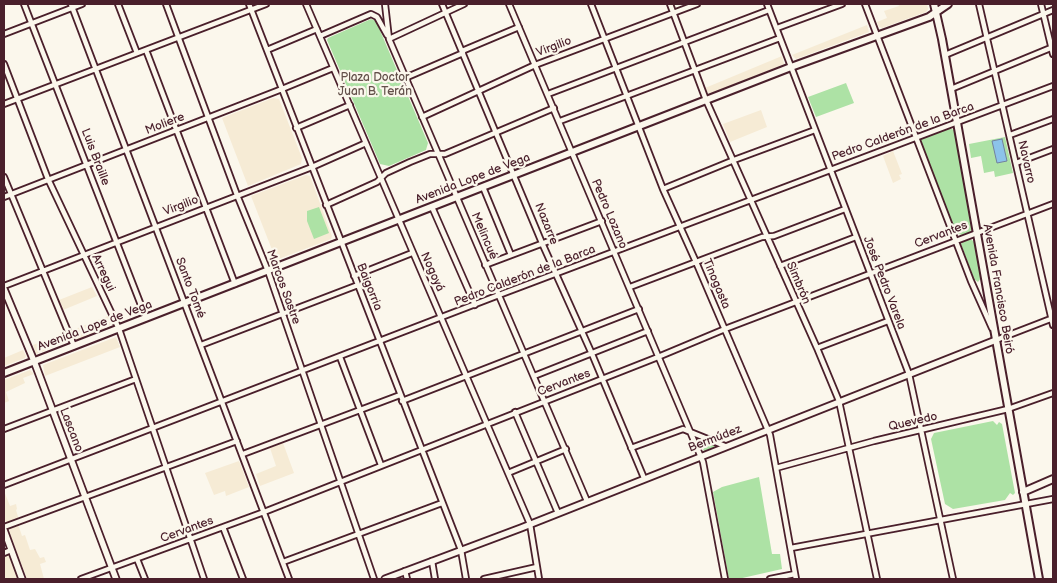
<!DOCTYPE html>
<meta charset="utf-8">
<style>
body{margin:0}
#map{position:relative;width:1057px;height:583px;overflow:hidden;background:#fbf7ec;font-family:"Balsamiq Sans",sans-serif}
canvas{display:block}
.frame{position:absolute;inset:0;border:5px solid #4a1f2b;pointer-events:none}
</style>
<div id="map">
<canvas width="1057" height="583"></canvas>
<div class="frame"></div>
</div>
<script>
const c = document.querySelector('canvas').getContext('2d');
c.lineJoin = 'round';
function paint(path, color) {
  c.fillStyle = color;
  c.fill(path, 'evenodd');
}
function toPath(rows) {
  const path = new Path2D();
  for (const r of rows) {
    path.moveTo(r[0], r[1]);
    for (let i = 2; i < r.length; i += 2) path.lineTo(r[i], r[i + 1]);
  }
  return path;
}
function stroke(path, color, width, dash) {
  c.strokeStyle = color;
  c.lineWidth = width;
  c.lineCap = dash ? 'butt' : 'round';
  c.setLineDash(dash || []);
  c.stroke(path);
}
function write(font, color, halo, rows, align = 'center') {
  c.font = font + ' "Balsamiq Sans",sans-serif';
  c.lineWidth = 4.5;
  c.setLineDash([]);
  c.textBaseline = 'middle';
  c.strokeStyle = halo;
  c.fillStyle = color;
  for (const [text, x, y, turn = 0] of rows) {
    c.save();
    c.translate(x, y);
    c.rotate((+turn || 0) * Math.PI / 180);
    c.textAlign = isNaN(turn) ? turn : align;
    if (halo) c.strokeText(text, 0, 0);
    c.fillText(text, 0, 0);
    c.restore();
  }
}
paint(toPath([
 [898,4,927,4,928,9,926,12,882,28,879,27,877,22,887,18,884,11,899,6],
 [867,25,869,32,796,59,792,55],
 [782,56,784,64,712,94,706,92,705,88],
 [273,98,279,99,302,158,301,164,248,186,222,118],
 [761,110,767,127,730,142,723,124],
 [893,151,902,174,899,175,901,179,893,183,883,156],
 [306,175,310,176,332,236,331,239,276,260,251,196],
 [92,287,97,296,63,310,59,300],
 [108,316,111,323,109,326,79,340,76,340,72,337,70,331],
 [64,333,66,342,36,354,33,345],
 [116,337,120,347,45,376,43,365],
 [23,350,26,356,25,358,4,366,4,358],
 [30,370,34,374,23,378,25,383,6,392,9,401,4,403,4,380],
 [283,443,294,473,260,486,256,474,276,466,270,448],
 [239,461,249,487,226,496,225,491,214,495,205,473],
 [4,491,10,506,16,504,17,509,16,510,19,520,10,523,6,522,4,518],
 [18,524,22,536,25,535,30,550,35,549,40,558,44,557,46,562,40,564,44,579,27,579,9,532,11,527],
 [9,554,11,555,22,579,4,579,4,556]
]), '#f6ebd5');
paint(toPath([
 [371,19,376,21,428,143,426,150,389,166,380,164,327,40,328,38],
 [846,83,854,103,816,117,808,97],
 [949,128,954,130,972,228,970,232,962,235,956,233,920,140,923,137],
 [1005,137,1013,173,995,177,994,171,984,173,981,156,971,158,969,144],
 [319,207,329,233,314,239,307,221,307,211],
 [968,239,972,240,975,243,981,278,978,282,974,279,961,244,963,241],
 [993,421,997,425,999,422,1002,424,1015,493,1013,495,1010,493,1005,500,953,509,945,504,931,439,934,433],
 [696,434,719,446,704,451],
 [759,477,772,554,780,554,782,569,738,579,729,579,713,492,722,487]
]), '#ade2a5');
const water = toPath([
 [1002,139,1007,161,997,163,992,141,1002,139]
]);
paint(water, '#8cc3ea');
stroke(water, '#72819e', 1);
const minor = toPath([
 [24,4,146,318],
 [71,4,289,579],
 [118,4,137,53],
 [166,4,237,195,268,271,374,579],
 [249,4,461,550,466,579],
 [306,4,530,524,539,579],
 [385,4,389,39,587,501],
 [442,4,542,243,592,354,644,478],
 [509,4,703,462,725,579],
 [591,4,663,189,696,262,770,435,796,579],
 [670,4,706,100,817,348,839,401,877,579],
 [767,4,909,374,953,579],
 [865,4,971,281,992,328],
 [979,4,1053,325],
 [1041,4,1053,54],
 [777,28,842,4],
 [4,34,82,4],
 [320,36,371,14,377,17,387,35],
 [389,39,464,4],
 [146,50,235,284],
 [267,50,317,29],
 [462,51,519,27],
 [945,55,1053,10],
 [4,64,48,179,119,329,204,579],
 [405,78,463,53],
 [951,89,1053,47],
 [548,94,769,10],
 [4,104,266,4],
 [422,117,535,65,697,4],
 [560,121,780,38],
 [296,128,350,105],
 [1010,135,1053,119],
 [1016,163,1053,149],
 [4,177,74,346],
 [483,187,511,255],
 [663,189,734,160,815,130],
 [4,197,282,89,333,68],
 [326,205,377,182,386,173,410,162,430,154,445,154,554,108],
 [432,207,475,305],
 [485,265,602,221],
 [780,266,856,237],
 [354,276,412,253],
 [4,286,312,167,366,143],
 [630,287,762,237,774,236,845,209],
 [996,340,1053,318],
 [201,345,358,285],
 [817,348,888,321],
 [340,357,381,465],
 [534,376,648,331],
 [402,401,639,309],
 [515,412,558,513],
 [4,429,136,379],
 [631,448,683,429,725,446],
 [243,454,400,395],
 [776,468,874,441,1008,409,1053,393],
 [508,473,566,449],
 [4,485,499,295,1053,86],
 [4,527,237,441],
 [223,527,243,579],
 [791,548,1053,499],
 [4,553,11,550],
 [137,559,145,579],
 [432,561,435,579],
 [283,562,442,503],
 [405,571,407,579],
 [81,579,264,512,658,357,725,329,1053,204],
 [484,579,537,567],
 [770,579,795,574]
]);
const tertiary = toPath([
 [4,289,34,361,116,579],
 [4,530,22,579],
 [385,579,521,528,996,340]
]);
const secondary = toPath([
 [934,4,942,39,1039,579],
 [4,373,791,67,929,17,948,4],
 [1023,492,1053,479]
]);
stroke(minor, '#4a1f2b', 8);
stroke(tertiary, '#4a1f2b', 9);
stroke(secondary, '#4a1f2b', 10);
stroke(minor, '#fbf7ec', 4.5);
stroke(tertiary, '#fbf7ec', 5.5);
stroke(secondary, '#fbf7ec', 6);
write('12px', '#4a1f2b', '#fbf7ec', [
 ["Virgilio",554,47,-21],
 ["Moliere",165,124,-21],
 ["Pedro Calderón de la Barca",903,132,-20],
 ["Luis Braille",95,157,69],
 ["Navarro",1026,162,77],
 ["Avenida Lope de Vega",473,179,-21],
 ["Virgilio",181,206,-21],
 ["Pedro Lozano",609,214,67],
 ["Nazarre",546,224,68],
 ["Cervantes",941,235,-21],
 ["Melincué",484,236,67],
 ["Nogoyá",432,272,66],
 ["Arregui",103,273,65],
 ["Pedro Calderón de la Barca",525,276,-21],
 ["Simbrón",798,283,67],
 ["José Pedro Varela",884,283,69],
 ["Tinogasta",716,284,67],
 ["Marcos Sastre",283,287,70],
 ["Baigorria",369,287,68],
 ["Santo Tomé",190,288,69],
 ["Avenida Francisco Beiró",998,289,80],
 ["Avenida Lope de Vega",95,326,-21],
 ["Cervantes",564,383,-21],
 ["Quevedo",913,422,-13],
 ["Lascano",71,430,69],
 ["Bermúdez",715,439,-21],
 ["Cervantes",187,530,-20]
]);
write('12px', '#63504a', '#fbf7ec', [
 ["Plaza Doctor",375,78],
 ["Juan B. Terán",375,92]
]);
</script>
